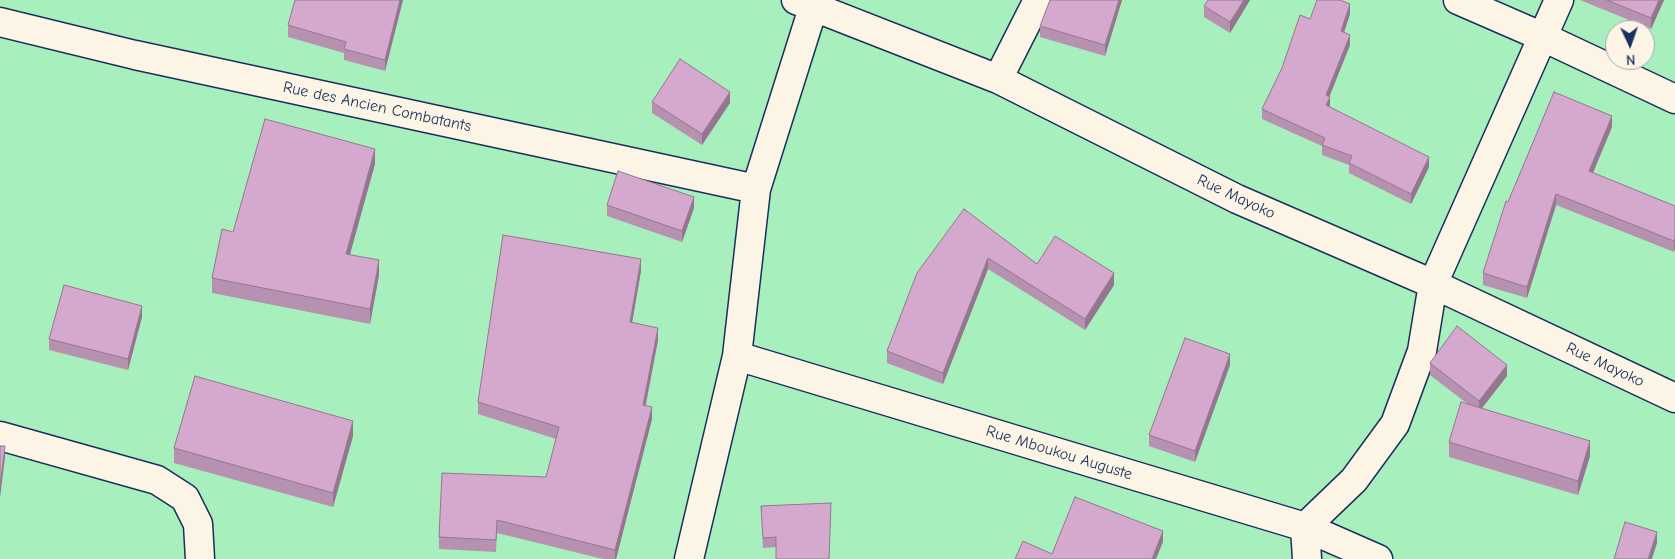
<!DOCTYPE html>
<style>
body{margin:0}
#map{position:relative;width:1675px;height:559px;overflow:hidden;background:#fcf5e5;font-family:"Comic Neue",sans-serif}
canvas{display:block}
.north{position:absolute;left:1605px;top:20px;width:50px;height:50px;box-sizing:border-box;background:#fcf5e5;border:1px solid #a2a6af;border-radius:50%;rotate:177deg;font-size:14px;font-weight:700;line-height:20px;text-align:center;color:#1b2f5e}
.north::after{content:'';display:block;margin:auto;width:18px;height:22px;background:#1b2f5e;clip-path:polygon(50% 0,100% 100%,50% 72%,0 100%)}
</style>
<div id="map">
<canvas width="1675" height="559"></canvas>
<div class="north">N</div>
</div>
<script>
const c = document.querySelector('canvas').getContext('2d');
c.lineJoin = 'round';
function paint(path, color) {
  c.fillStyle = color;
  c.fill(path, 'evenodd');
}
function toPath(rows) {
  const path = new Path2D();
  for (const r of rows) {
    path.moveTo(r[0], r[1]);
    for (let i = 2; i < r.length; i += 2) path.lineTo(r[i], r[i + 1]);
  }
  return path;
}
function stroke(path, color, width, dash) {
  c.strokeStyle = color;
  c.lineWidth = width;
  c.lineCap = dash ? 'butt' : 'round';
  c.setLineDash(dash || []);
  c.stroke(path);
}
function write(font, color, halo, rows, align = 'center') {
  c.font = font + ' "Comic Neue",sans-serif';
  c.lineWidth = 4;
  c.setLineDash([]);
  c.textBaseline = 'middle';
  c.strokeStyle = halo;
  c.fillStyle = color;
  for (const [text, x, y, turn = 0] of rows) {
    c.save();
    c.translate(x, y);
    c.rotate((+turn || 0) * Math.PI / 180);
    c.textAlign = isNaN(turn) ? turn : align;
    if (halo) c.strokeText(text, 0, 0);
    c.fillText(text, 0, 0);
    c.restore();
  }
}
paint(toPath([
 [0,0,1675,0,1675,559,0,559],
 [1615,30,1645,30,1645,60,1615,60]
]), '#a7f0be');
const minor = toPath([
 [796,0,998,79,1237,199,1433,284,1675,398],
 [1458,0,1543,37,1675,99],
 [0,22,135,55,756,189],
 [998,79,1038,0],
 [737,356,1305,527,1378,559],
 [0,436,157,480,185,498,198,524,200,559],
 [689,559,737,356,756,189,813,8],
 [1307,559,1305,527,1354,480,1395,424,1422,351,1433,284,1559,0]
]);
stroke(minor, '#1b2f5e', 31);
stroke(minor, '#fcf5e5', 28);
paint(toPath([
 [403,0,385,71,344,60,344,53,288,37,288,25],
 [1122,0,1105,56,1040,37,1040,26],
 [1208,0,1250,0,1230,33,1204,17,1204,6],
 [1580,0,1664,0,1651,29],
 [1350,14,1344,33,1350,45,1329,97,1330,107,1429,167,1411,204,1349,173,1349,165,1322,155,1322,146,1262,119,1262,109,1282,68,1310,19],
 [652,102,730,103,702,145,652,113],
 [1612,127,1593,173,1675,206,1674,252,1556,205,1527,298,1483,285,1483,273,1508,202],
 [375,164,349,255,379,275,370,324,212,293,212,278,233,232],
 [607,205,694,208,682,242,607,216],
 [964,209,1037,264,1114,285,1085,330,988,269,943,384,887,363,887,351],
 [641,271,632,323,658,340,646,405,652,419,616,559,603,559,497,533,496,552,439,549,439,537,546,477,556,439,478,414,478,402],
 [142,317,128,370,49,350,49,339],
 [1430,363,1507,376,1481,408,1590,456,1578,495,1449,457,1449,442,1469,405,1430,375],
 [1230,365,1195,462,1149,446,1149,435],
 [353,436,333,507,174,463,174,448],
 [761,506,830,559,776,547,763,548]
]), '#b791b0');
paint(toPath([
 [400,0,403,0,385,71,385,60],
 [1119,0,1122,0,1105,56,1105,45],
 [1244,0,1250,0,1230,33,1230,22],
 [1659,0,1664,0,1651,29,1651,18],
 [1350,4,1350,14,1341,41,1341,31],
 [1350,35,1350,45,1326,105,1326,95],
 [730,92,730,103,702,145,702,134],
 [1330,97,1330,107,1326,105],
 [1612,116,1612,127,1589,182,1589,171],
 [375,149,375,164,346,269,346,254],
 [1429,157,1429,167,1411,204,1411,194],
 [1556,194,1556,205,1527,298,1527,287],
 [694,197,694,208,682,242,682,231],
 [1675,238,1675,249,1674,252,1674,241],
 [988,258,988,269,943,384,943,373],
 [641,259,641,271,630,334,630,322],
 [379,260,379,275,370,324,370,309],
 [1114,273,1114,285,1085,330,1085,319],
 [142,306,142,317,128,370,128,359],
 [658,328,658,340,643,417,643,405],
 [1230,354,1230,365,1195,462,1195,451],
 [1507,365,1507,376,1479,412,1479,401],
 [652,407,652,419,616,559,615,559,615,550],
 [353,421,353,436,333,507,333,493],
 [1590,441,1590,456,1578,495,1578,481],
 [5,446,5,457,0,498,0,487],
 [1163,531,1163,542,1156,559,1152,559],
 [1657,532,1657,543,1652,559,1648,559]
]), '#957690');
const building = toPath([
 [295,0,400,0,385,60,344,49,346,42,288,25,295,0],
 [1050,0,1119,0,1105,45,1040,26,1050,0],
 [1208,0,1244,0,1230,22,1204,6,1208,0],
 [1317,0,1340,0,1350,4,1341,31,1350,35,1326,95,1330,97,1326,105,1429,157,1411,194,1349,163,1352,156,1322,145,1325,138,1262,109,1282,68,1300,15,1310,19,1317,0],
 [1607,0,1659,0,1651,18,1607,0],
 [680,59,730,92,702,134,652,102,680,59],
 [1554,92,1612,116,1589,171,1675,206,1675,238,1674,241,1556,194,1527,287,1483,273,1506,201,1508,202,1554,92],
 [265,119,375,149,346,254,379,260,370,309,212,278,222,229,233,232,265,119],
 [618,171,694,197,682,231,607,205,618,171],
 [964,209,1037,264,1055,236,1114,273,1085,319,988,258,943,373,887,351,917,273,964,209],
 [503,235,641,259,630,322,658,328,643,405,652,407,615,550,497,520,496,540,439,537,442,473,546,477,559,427,478,402,503,235],
 [64,285,142,306,128,359,49,339,64,285],
 [1457,326,1507,365,1479,401,1430,363,1457,326],
 [1185,338,1230,354,1195,451,1149,435,1185,338],
 [195,376,353,421,333,493,174,448,195,376],
 [1461,402,1590,441,1578,481,1449,442,1461,402],
 [0,446,5,446,0,487,0,446],
 [1075,497,1163,531,1152,559,1015,559,1023,541,1052,554,1075,497],
 [831,503,829,559,776,559,776,537,763,538,761,506,831,503],
 [1625,522,1657,532,1648,559,1614,559,1625,522]
]);
paint(building, '#d5a9cd');
stroke(building, '#957690', 1);
write('16px', '#1b2f5e', '#fcf5e5', [
 ["Rue des Ancien Combatants",377,107,12],
 ["Rue Mayoko",1236,197,25],
 ["Rue Mayoko",1605,365,25],
 ["Rue Mboukou Auguste",1059,453,17]
]);
</script>
